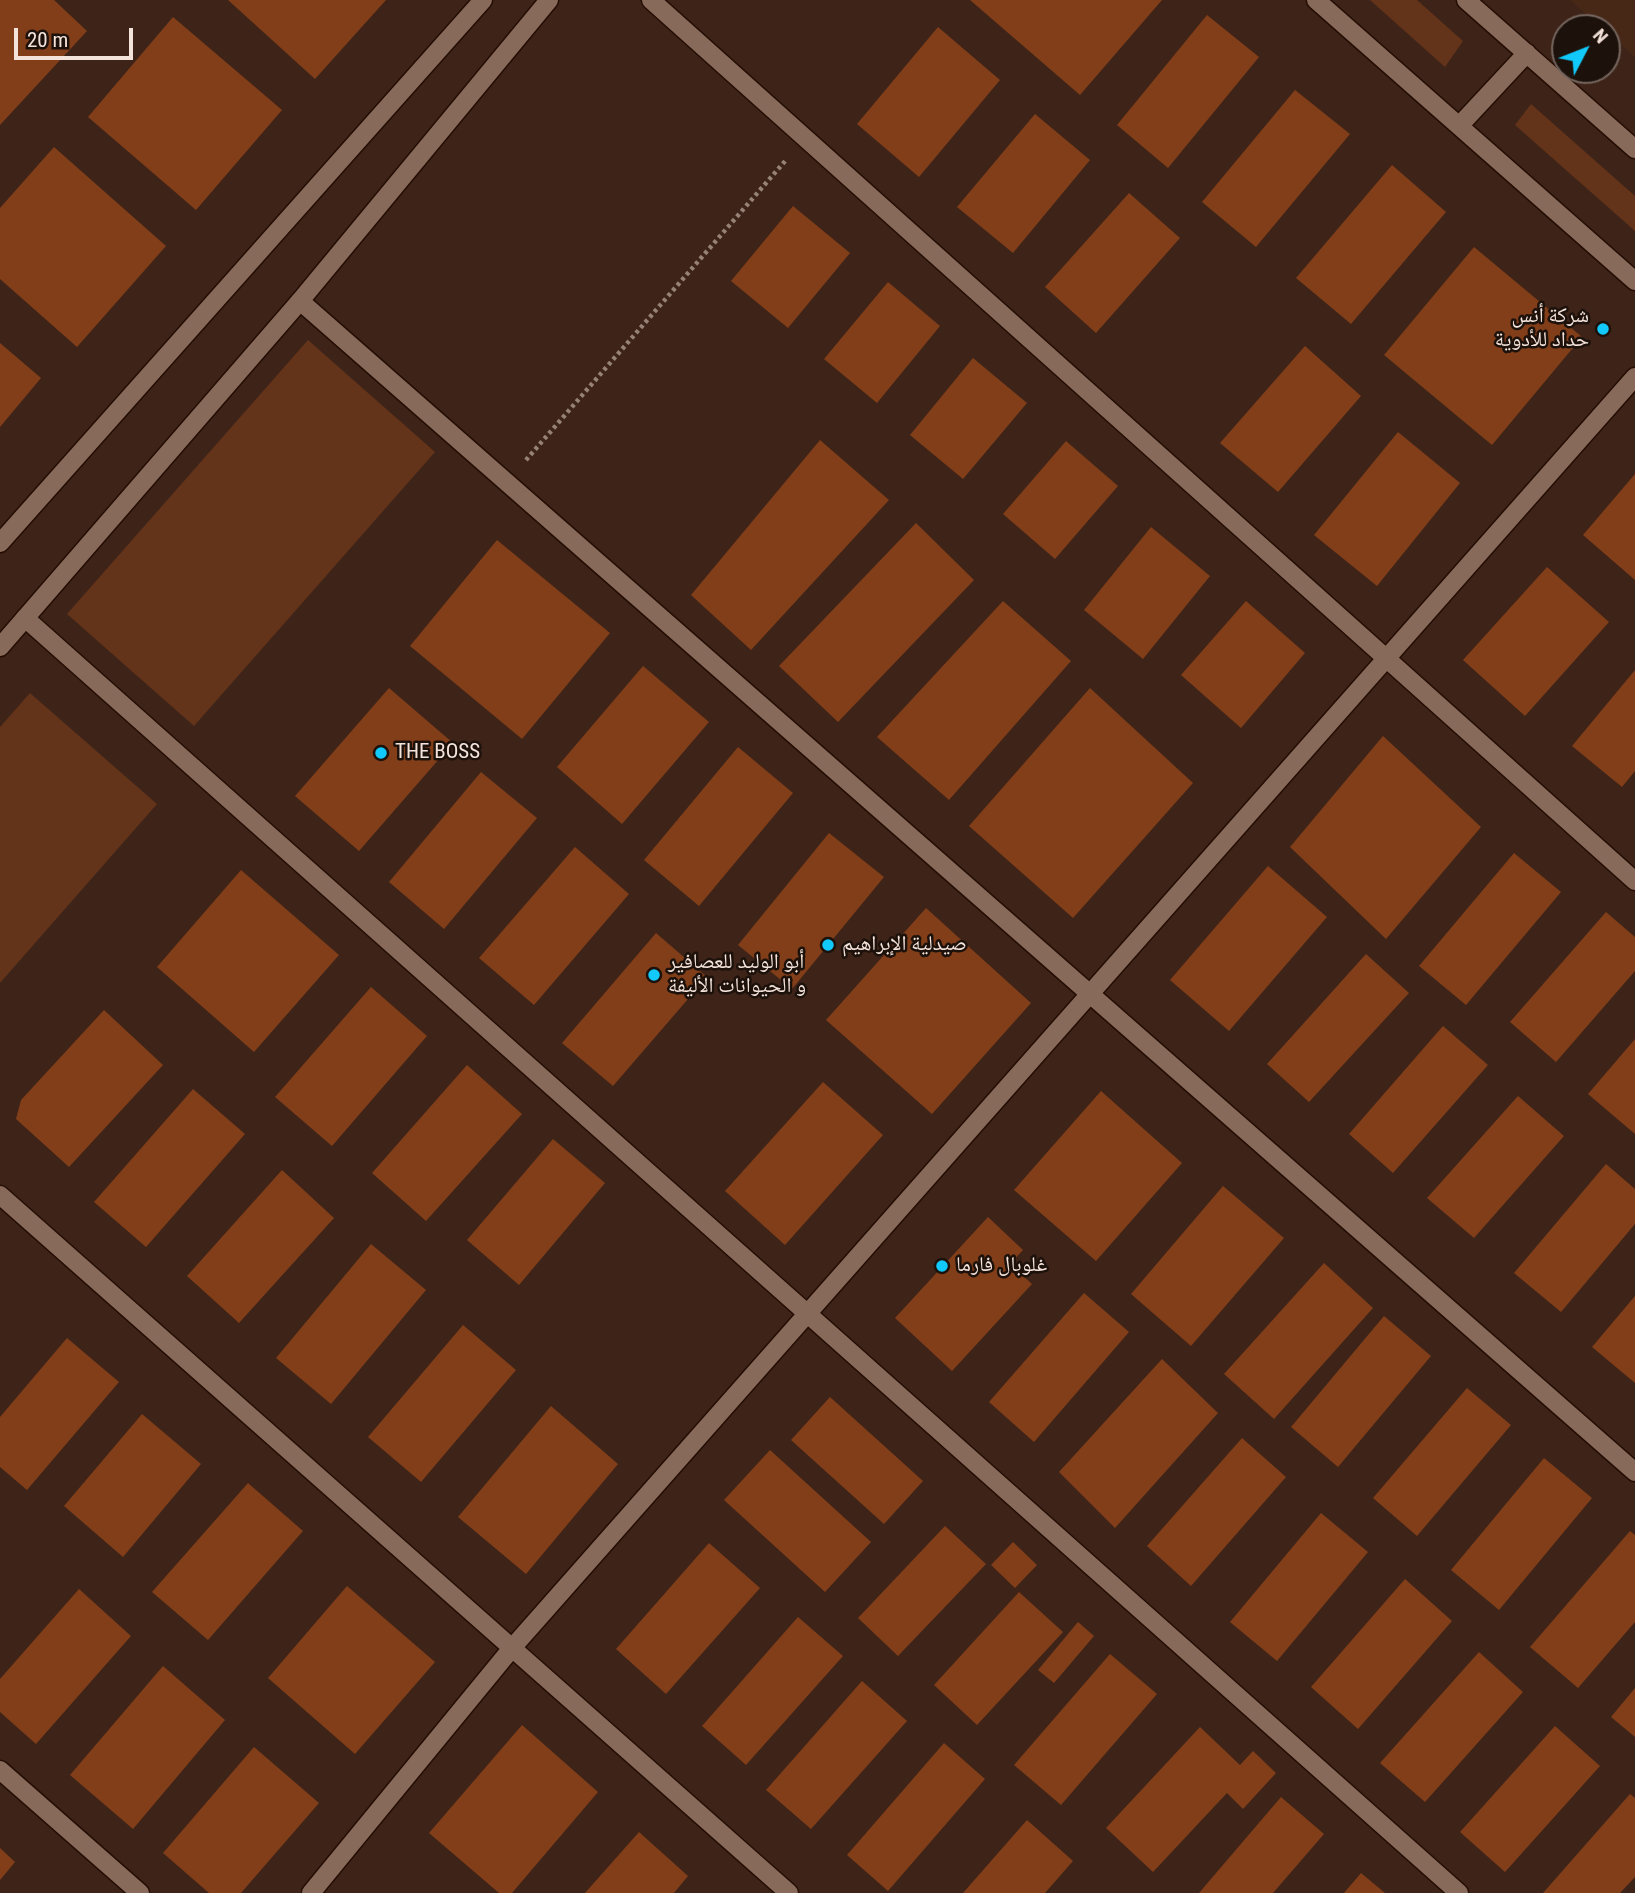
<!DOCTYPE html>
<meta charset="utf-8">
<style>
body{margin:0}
#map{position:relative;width:1635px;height:1893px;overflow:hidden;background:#3e2418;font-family:"Roboto Condensed",sans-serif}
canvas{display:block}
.north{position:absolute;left:1551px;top:14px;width:70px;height:70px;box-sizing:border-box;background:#1d110b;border:2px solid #73655e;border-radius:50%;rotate:48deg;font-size:19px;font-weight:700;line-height:28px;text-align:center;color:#f4e3da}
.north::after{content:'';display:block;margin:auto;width:24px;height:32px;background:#11cafb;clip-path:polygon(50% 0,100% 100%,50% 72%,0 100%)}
.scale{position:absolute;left:14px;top:28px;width:119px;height:32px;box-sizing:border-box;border:4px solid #f4e3da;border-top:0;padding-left:9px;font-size:21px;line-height:24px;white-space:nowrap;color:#f4e3da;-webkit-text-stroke:5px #1d110b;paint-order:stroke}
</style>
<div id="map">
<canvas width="1635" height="1893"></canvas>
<div class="north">N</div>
<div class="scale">20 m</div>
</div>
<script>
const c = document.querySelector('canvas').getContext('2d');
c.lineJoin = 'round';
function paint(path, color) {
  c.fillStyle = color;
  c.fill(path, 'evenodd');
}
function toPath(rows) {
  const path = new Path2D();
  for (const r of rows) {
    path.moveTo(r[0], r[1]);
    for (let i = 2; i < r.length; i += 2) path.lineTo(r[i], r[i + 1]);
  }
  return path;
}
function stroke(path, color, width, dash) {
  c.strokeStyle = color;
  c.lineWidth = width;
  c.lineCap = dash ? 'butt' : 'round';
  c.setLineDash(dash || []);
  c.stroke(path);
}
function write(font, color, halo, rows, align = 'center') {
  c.font = font + ' "Roboto Condensed","Noto Naskh Arabic",sans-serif';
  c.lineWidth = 5;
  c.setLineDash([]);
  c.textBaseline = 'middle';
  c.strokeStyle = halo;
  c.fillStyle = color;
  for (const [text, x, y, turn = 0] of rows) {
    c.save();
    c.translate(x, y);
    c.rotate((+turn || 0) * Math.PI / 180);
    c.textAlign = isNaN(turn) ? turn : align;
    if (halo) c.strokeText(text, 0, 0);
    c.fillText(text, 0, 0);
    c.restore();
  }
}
paint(toPath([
 [1570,0,1635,0,1635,57,1607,32,1607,28,1602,28]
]), '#472817');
paint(toPath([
 [1370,0,1417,0,1463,41,1445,67],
 [1531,104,1635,196,1635,231,1515,125],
 [308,340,435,452,194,726,67,614],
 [30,693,157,804,0,983,0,727]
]), '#63331a');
paint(toPath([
 [0,0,54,0,87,31,0,125],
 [228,0,386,0,315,79],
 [970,0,1162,0,1080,95],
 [1207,15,1259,57,1168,168,1117,125],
 [173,17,282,110,196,210,88,117],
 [938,27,1000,80,919,177,857,124],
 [1295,90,1350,134,1256,247,1202,202],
 [1035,114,1090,160,1013,253,957,207],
 [54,147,166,246,77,347,0,279,0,208],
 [1392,165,1446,212,1351,324,1296,278],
 [1129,193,1180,238,1096,333,1045,287],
 [793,206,850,253,788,328,731,281],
 [1474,247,1582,337,1492,445,1384,355],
 [888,282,940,326,877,403,824,359],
 [0,343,41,378,0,427],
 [1305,346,1361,396,1278,492,1220,443],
 [973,358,1027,403,963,479,910,435],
 [1398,432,1460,483,1377,586,1314,535],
 [820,440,889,500,751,650,691,595],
 [1066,441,1118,486,1055,559,1003,514],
 [1635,474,1635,580,1583,535],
 [916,523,974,580,838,722,779,666],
 [1151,527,1210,576,1143,659,1084,610],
 [497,540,610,633,522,739,410,646],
 [1547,567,1609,622,1525,716,1463,660],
 [1003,601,1071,661,949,800,877,737],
 [1246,601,1305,653,1241,728,1181,675],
 [643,666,709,722,622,824,557,767],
 [1635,670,1635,771,1622,787,1572,746],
 [389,688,453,743,359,851,295,796],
 [1090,688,1193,783,1073,918,969,826],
 [1383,736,1481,827,1386,939,1290,847],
 [738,747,793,793,699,906,644,860],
 [481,772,537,818,444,929,389,882],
 [829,833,884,877,792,989,738,945],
 [575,847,629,894,534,1005,479,958],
 [1514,853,1561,892,1466,1005,1419,966],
 [1268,866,1327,917,1229,1031,1170,980],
 [241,870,339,955,254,1052,157,967],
 [926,908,1031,1003,932,1114,826,1020],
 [1606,912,1635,937,1635,971,1556,1062,1510,1022],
 [656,933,707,977,613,1086,562,1043],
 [1366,954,1409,993,1309,1102,1267,1064],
 [371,987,427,1036,332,1146,275,1097],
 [104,1010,163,1065,69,1167,16,1119,21,1100],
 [1443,1026,1488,1065,1393,1173,1349,1134],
 [1635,1039,1635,1134,1588,1094],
 [467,1065,522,1114,426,1221,372,1173],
 [823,1082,883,1135,785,1245,725,1191],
 [193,1089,245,1134,146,1247,94,1202],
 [1101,1091,1182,1163,1096,1261,1014,1190],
 [1518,1096,1564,1136,1474,1238,1427,1198],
 [553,1139,605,1183,519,1285,467,1240],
 [1606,1164,1635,1189,1635,1224,1561,1312,1514,1273],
 [282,1170,334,1218,239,1323,187,1276],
 [1223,1186,1284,1238,1191,1346,1131,1294],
 [988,1217,1023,1250,1010,1264,1032,1284,952,1371,895,1318],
 [371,1244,426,1290,331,1404,276,1358],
 [1324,1263,1373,1308,1274,1419,1224,1374],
 [1084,1293,1129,1332,1034,1442,989,1402],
 [1635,1296,1635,1383,1592,1347],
 [1384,1316,1431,1356,1338,1467,1291,1427],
 [463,1325,516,1370,421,1482,368,1437],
 [67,1338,119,1382,27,1490,0,1467,0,1417],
 [1162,1359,1218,1413,1115,1528,1059,1472],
 [1467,1388,1511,1425,1417,1536,1373,1498],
 [830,1397,923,1481,884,1524,791,1440],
 [551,1406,618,1464,526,1574,458,1517],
 [142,1414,201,1464,123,1557,64,1506],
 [1242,1438,1286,1477,1191,1586,1147,1546],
 [770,1450,871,1542,825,1592,724,1500],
 [1544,1458,1592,1498,1499,1610,1451,1570],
 [248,1483,303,1531,208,1640,152,1592],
 [1321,1513,1368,1552,1277,1661,1230,1622],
 [945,1526,986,1564,898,1656,858,1618],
 [1630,1531,1635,1535,1635,1622,1578,1688,1530,1647],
 [1013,1542,1037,1565,1015,1588,991,1565],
 [709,1543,760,1588,666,1694,616,1649],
 [1405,1579,1452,1621,1358,1729,1311,1687],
 [347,1586,435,1662,355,1754,268,1678],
 [79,1589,131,1636,36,1744,0,1712,0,1679],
 [1019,1592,1063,1632,977,1725,934,1685],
 [798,1617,843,1656,746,1765,702,1726],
 [1078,1622,1094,1636,1054,1683,1038,1670],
 [1479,1652,1523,1692,1425,1802,1380,1763],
 [1110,1654,1157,1694,1061,1805,1014,1765],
 [163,1666,225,1720,133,1829,70,1775],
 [862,1681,907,1721,811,1829,766,1790],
 [1635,1688,1635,1737,1611,1717],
 [522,1725,598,1792,512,1893,499,1893,429,1833],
 [1555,1726,1600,1766,1505,1872,1460,1832],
 [1200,1727,1240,1765,1253,1751,1276,1773,1243,1809,1227,1793,1153,1872,1106,1828],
 [944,1743,985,1779,888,1891,847,1855],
 [254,1747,319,1803,241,1893,209,1893,163,1853],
 [1630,1794,1635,1798,1635,1877,1620,1893,1543,1893],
 [1281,1797,1324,1834,1273,1893,1199,1893],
 [1027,1820,1073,1861,1045,1893,963,1893],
 [639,1832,688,1876,674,1893,585,1893],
 [0,1848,15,1862,0,1880],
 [1361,1873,1385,1893,1344,1893]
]), '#813e19');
const minor = toPath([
 [651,0,1635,881],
 [300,301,1635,1472],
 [25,618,1459,1893],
 [0,1195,789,1893],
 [0,1770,140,1893],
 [311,1893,512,1648,1635,377]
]);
const tertiary = toPath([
 [1316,0,1635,281],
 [1466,0,1635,149],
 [1459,126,1527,53],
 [0,543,483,0],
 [0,647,300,301,549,0]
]);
stroke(minor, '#240d03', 21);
stroke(tertiary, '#240d03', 21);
stroke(toPath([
 [526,460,786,160]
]), '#978277', 4.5, [3.5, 3.5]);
stroke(minor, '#886a5b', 18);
stroke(tertiary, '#886a5b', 18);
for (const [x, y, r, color] of [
 [1603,329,7,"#11cafb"],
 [381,753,7,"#11cafb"],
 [828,945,7,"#11cafb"],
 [654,975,7,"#11cafb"],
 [942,1266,7,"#11cafb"]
]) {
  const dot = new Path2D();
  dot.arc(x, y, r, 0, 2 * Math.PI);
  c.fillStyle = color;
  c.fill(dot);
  stroke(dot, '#1d110b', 2.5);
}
write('21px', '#f4e3da', '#1d110b', [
 ["شركة أنس",1589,317,"right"],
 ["حداد للأدوية",1589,341,"right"],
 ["THE BOSS",395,753],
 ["صيدلية الإبراهيم",842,945],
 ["أبو الوليد للعصافير",668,963],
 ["و الحيوانات الأليفة",668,987],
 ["غلوبال فارما",956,1266]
], 'left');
</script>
